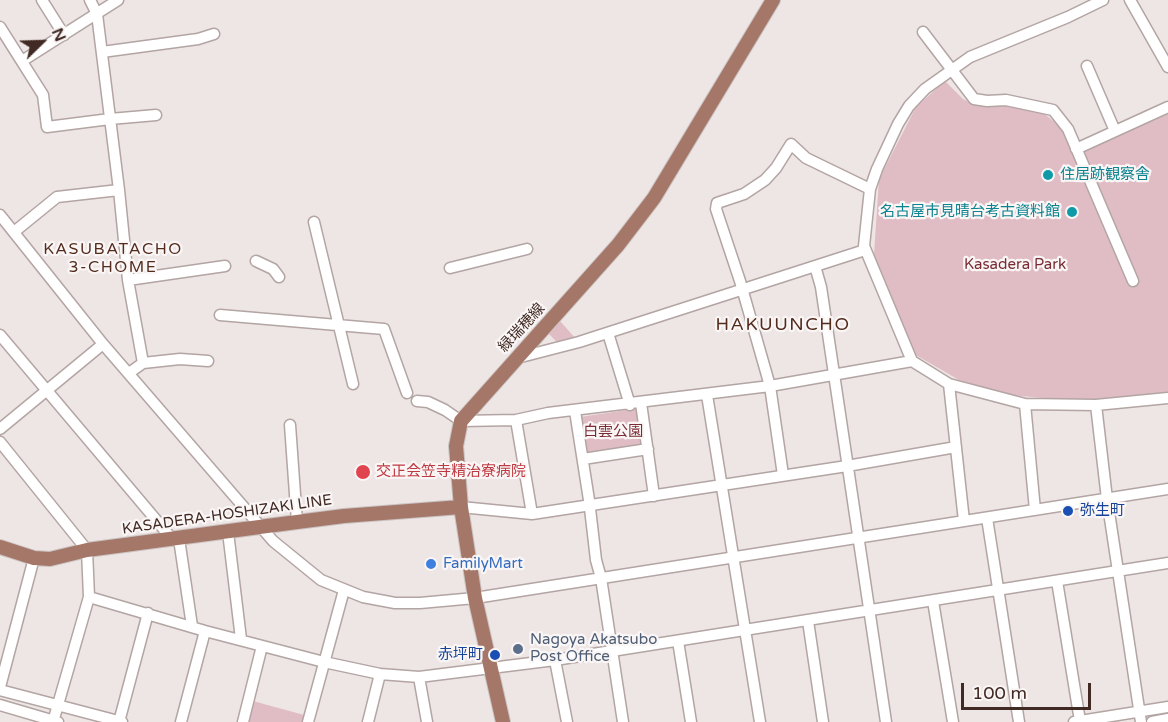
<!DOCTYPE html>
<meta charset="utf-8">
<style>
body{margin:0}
#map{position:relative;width:1168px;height:722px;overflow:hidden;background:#eee5e5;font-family:"Varela Round",sans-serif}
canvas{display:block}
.north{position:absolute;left:12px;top:12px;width:60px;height:60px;-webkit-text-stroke:4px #faf6f6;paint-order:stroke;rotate:67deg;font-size:16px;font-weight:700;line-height:24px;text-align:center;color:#412a23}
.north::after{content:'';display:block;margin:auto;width:21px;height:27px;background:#412a23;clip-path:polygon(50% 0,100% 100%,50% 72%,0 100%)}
.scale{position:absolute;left:961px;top:683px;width:130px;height:27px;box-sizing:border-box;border:3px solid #412a23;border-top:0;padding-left:8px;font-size:18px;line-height:21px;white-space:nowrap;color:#412a23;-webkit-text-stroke:4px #faf6f6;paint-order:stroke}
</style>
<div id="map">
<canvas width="1168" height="722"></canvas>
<div class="north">N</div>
<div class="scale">100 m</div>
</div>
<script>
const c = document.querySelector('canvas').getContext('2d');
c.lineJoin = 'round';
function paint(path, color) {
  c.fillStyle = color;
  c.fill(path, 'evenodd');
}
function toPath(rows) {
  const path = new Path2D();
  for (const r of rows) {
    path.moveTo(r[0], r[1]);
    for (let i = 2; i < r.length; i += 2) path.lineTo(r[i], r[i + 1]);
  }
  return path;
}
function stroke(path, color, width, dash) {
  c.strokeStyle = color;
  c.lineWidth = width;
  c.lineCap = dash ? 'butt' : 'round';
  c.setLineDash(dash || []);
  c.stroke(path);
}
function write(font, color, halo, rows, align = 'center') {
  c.font = font + ' "Varela Round","Noto Sans JP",sans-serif';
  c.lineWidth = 4.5;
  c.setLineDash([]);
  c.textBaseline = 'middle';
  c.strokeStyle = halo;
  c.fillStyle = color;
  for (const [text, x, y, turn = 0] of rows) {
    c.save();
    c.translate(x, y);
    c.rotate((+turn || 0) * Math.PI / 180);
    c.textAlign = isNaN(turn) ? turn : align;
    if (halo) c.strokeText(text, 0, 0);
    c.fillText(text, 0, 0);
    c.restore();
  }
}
paint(toPath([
 [945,81,963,99,973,104,1037,108,1062,128,1075,154,1168,114,1168,394,1096,400,1054,399,1010,395,959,380,914,354,874,254,879,179,916,107],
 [560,321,576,339,558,343,548,333],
 [640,408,646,447,586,456,580,417],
 [253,701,304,715,302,722,248,722]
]), '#e0bdc5');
const minor = toPath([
 [42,0,64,35],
 [90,0,97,14,119,190,128,280,143,363],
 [1130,0,1168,67],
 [0,27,43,95,47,127,110,119,156,115],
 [923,32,974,99,987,101,1006,100,1053,110,1068,129,1133,281],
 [102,52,198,39,214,34],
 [22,61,118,0],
 [1087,66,1115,131],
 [1076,149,1168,107],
 [0,215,103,344,273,541,321,580,363,597,395,603,420,603,475,598,1168,489],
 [314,222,353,384],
 [14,232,57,197,119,190],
 [256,261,273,269,279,277],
 [815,266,821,287,886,722],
 [450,268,527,249],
 [128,280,225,266],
 [220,315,384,329,407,393],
 [608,333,630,405],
 [0,335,173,540],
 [517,358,579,342,865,250],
 [912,361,864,246,870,189,877,169,898,124,909,106,925,89,970,57,1068,17,1103,0],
 [129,373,143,363,180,359,208,361],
 [949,384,964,521],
 [707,395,760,722],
 [417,401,428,402,445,410,461,421,516,420,548,413,770,386,912,361,949,384,1025,404,1096,405,1168,398],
 [641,403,654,496],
 [1025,404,1035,510],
 [1096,405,1107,499,1141,722],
 [575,411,589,500,596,560,601,578,623,722],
 [516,420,532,514],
 [290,425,297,522],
 [0,429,103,344],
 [0,442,87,550,89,597,53,722],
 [583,459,648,449],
 [783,475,770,386,740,281,716,209,717,203,744,194,765,180,776,168,791,144,806,158,870,189],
 [461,507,532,514,847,466,956,447],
 [987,518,1019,722],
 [228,532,241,639],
 [179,539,192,626],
 [1057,581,1080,721],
 [89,597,205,631,324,662,380,674,419,677,555,660,1168,563],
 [933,601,953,722],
 [808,621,823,722],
 [678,641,691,722],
 [555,660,567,722],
 [419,677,427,722],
 [0,687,34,558],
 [0,690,122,722],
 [0,705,58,722],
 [119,722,148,613],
 [181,722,205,631],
 [243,722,262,646],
 [308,722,344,590],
 [368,722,380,674],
 [1074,722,1168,707],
 [1152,722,1168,719]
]);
const major = toPath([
 [0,547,34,558,50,559,87,550,297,522,344,516,461,507],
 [503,722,475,598,461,507,456,446,461,421,618,245,654,198,773,0]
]);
stroke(minor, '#b3a5a3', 13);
stroke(major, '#cac3c1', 16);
stroke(minor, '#fff', 10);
stroke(major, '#a57768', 14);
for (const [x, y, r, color] of [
 [1048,175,6,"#0f9aa8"],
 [1072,212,6,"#0f9aa8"],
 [363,472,8,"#e0444e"],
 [1068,511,6,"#1a4fb4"],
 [431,564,6,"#3f7fe0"],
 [518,649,6,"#5c6f8a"],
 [495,655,6,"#1a4fb4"]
]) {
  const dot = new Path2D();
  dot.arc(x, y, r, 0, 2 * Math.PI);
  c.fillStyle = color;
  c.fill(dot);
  stroke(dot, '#faf6f6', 2);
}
write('15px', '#0d838f', '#faf6f6', [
 ["住居跡観察舎",1060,175],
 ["名古屋市見晴台考古資料館",1060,212,"right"]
], 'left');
write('15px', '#792c34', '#faf6f6', [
 ["Kasadera Park",1015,265],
 ["白雲公園",613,432]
]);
write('15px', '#412a23', '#faf6f6', [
 ["緑瑞穂線",522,328,-47],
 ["KASADERA-HOSHIZAKI LINE",227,515,-8]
]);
write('15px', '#be3a42', '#faf6f6', [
 ["交正会笠寺精治寮病院",376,472]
], 'left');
write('15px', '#164399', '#faf6f6', [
 ["弥生町",1080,511],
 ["赤坪町",483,655,"right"]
], 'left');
write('15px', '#366cbe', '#faf6f6', [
 ["FamilyMart",443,564]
], 'left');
write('15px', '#4e5e75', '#faf6f6', [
 ["Nagoya Akatsubo",530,640],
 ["Post Office",530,657]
], 'left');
c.letterSpacing = '1.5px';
write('16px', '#542c1e', '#faf6f6', [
 ["KASUBATACHO",113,250],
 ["3-CHOME",113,268]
]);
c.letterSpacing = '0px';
c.letterSpacing = '1.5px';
write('18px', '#542c1e', '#faf6f6', [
 ["HAKUUNCHO",783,325]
]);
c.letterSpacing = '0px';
</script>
